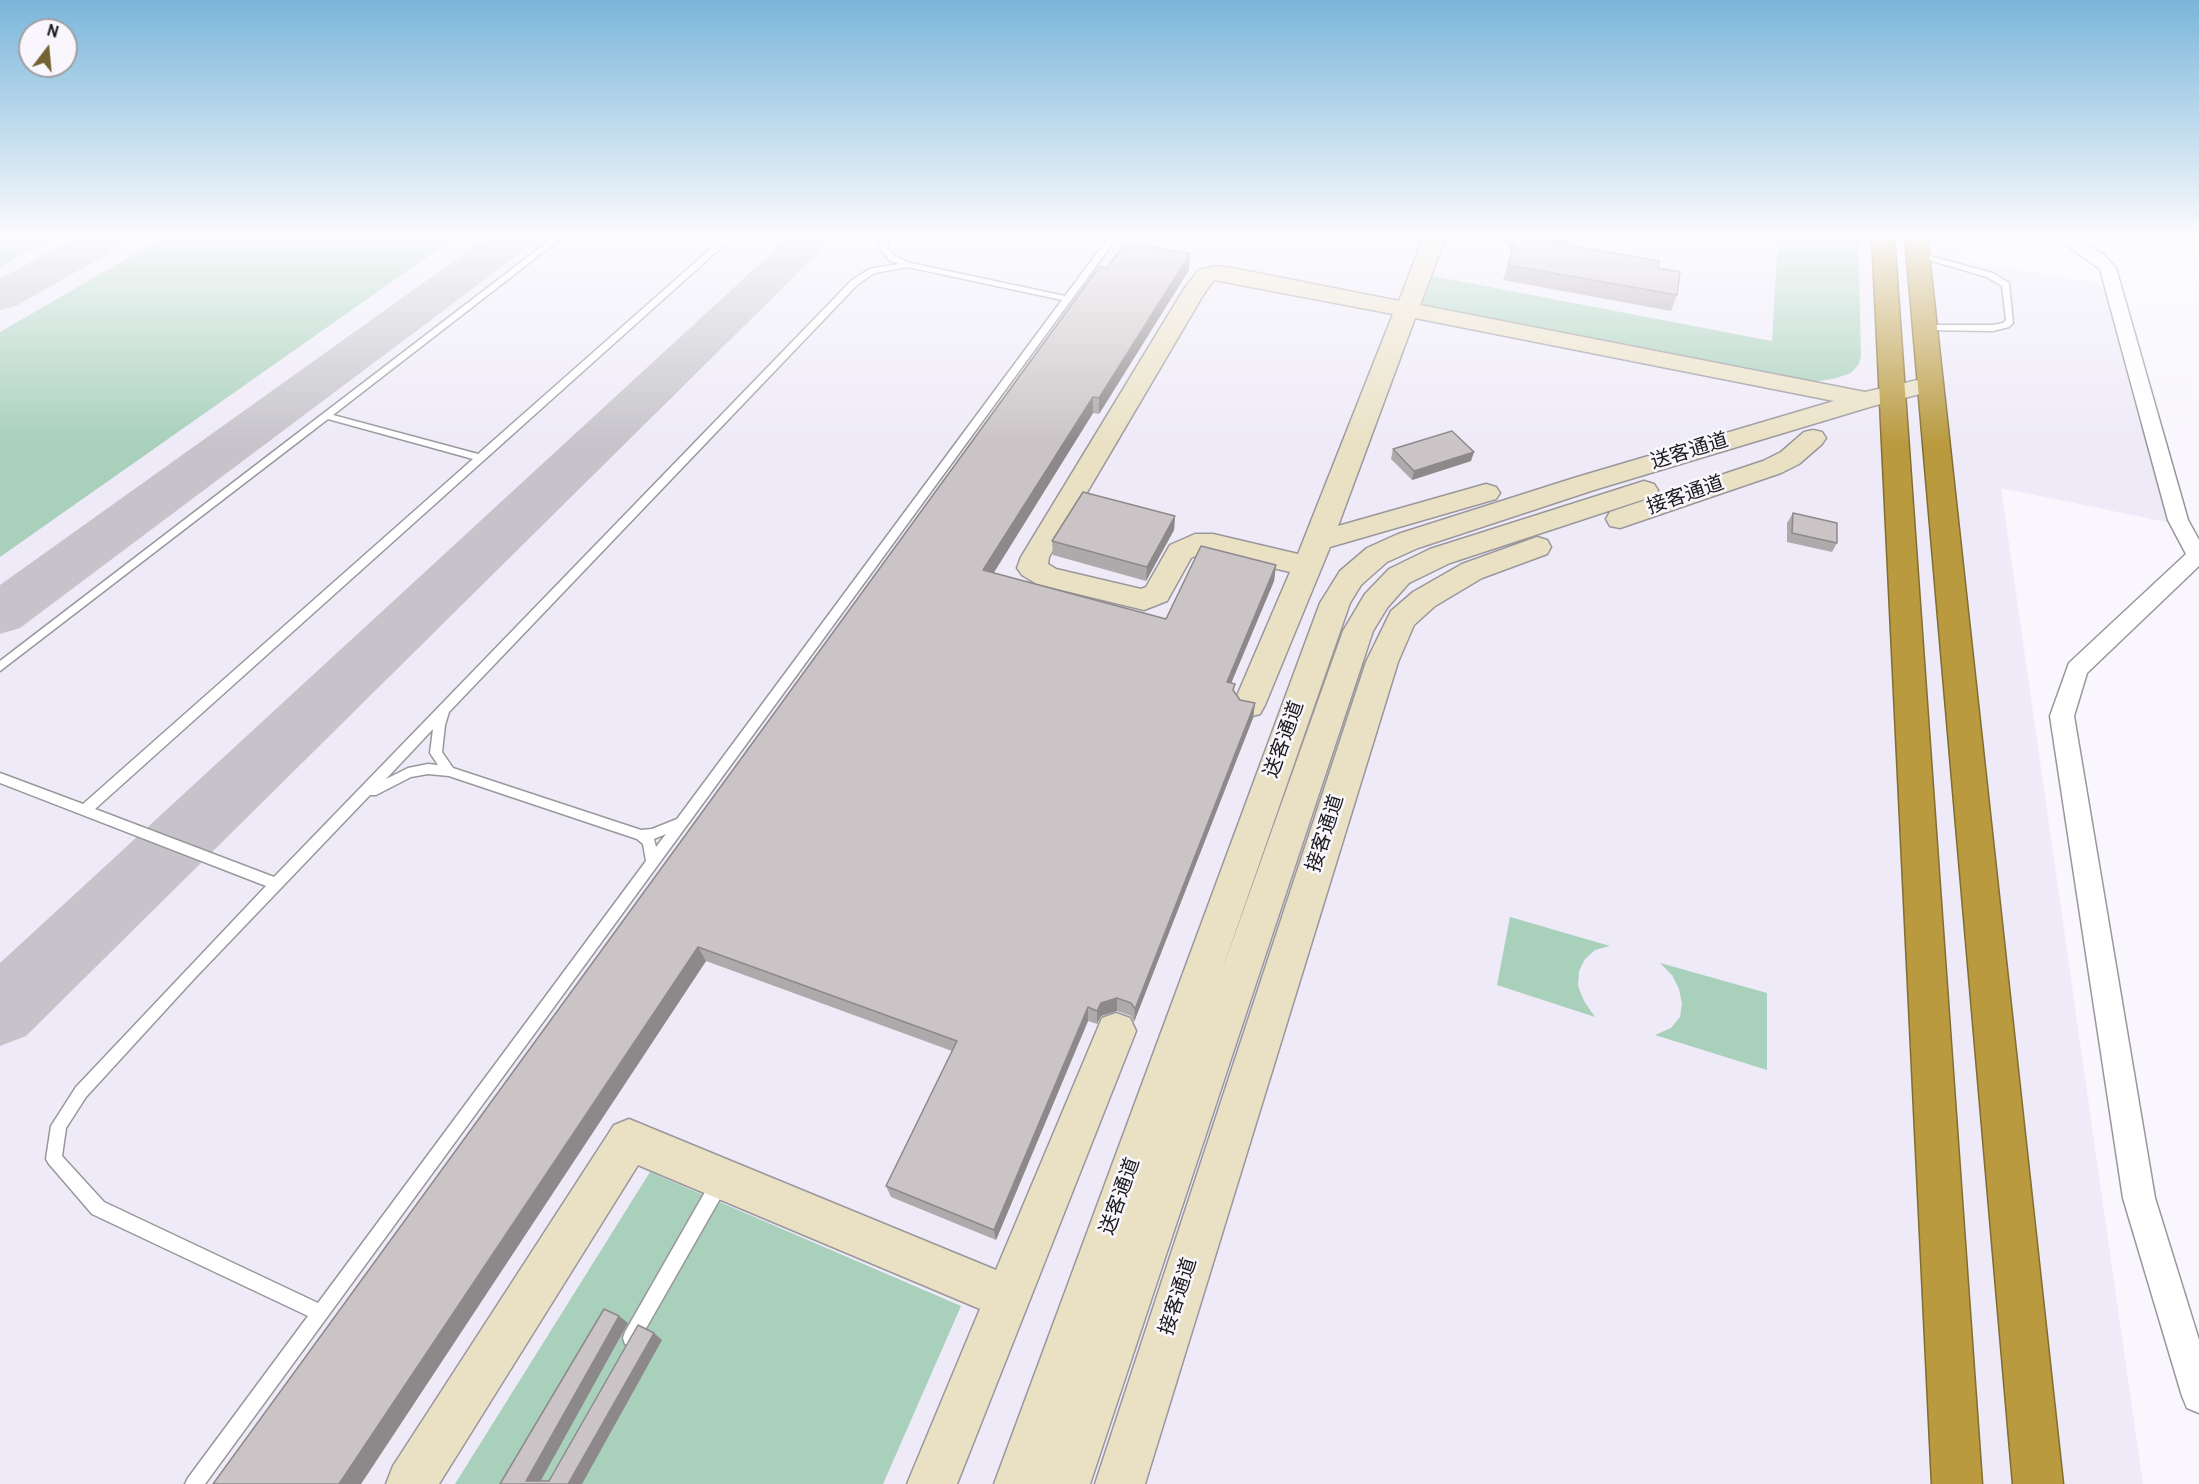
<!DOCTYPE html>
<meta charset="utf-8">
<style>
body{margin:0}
#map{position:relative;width:2199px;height:1484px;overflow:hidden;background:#f9f7fd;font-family:Overpass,sans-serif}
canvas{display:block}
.north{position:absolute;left:18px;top:18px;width:60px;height:60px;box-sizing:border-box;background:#f9f7fd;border:2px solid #a09fa3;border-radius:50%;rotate:16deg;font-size:16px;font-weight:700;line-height:24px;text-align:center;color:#1b1a1c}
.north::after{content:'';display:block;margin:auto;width:21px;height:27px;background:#766332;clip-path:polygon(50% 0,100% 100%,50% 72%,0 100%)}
</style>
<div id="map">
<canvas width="2199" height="1484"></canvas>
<div class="north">N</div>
</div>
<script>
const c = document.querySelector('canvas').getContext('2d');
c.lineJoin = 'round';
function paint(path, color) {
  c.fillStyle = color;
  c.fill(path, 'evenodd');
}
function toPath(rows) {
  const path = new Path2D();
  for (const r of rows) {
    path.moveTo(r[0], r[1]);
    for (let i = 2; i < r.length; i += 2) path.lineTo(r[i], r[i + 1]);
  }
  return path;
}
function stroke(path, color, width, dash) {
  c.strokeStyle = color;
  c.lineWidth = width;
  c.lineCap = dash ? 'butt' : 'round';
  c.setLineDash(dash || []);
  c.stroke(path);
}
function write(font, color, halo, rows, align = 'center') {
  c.font = font + ' Overpass,"Noto Sans SC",sans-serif';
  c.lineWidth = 5;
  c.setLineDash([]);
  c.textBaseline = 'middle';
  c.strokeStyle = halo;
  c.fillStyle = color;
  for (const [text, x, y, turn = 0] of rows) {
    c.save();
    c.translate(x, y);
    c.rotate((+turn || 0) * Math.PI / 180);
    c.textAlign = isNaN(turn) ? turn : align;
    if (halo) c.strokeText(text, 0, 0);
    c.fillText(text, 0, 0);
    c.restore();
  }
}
paint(toPath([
 [0,236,1965,236,1968,261,2110,285,2176,524,2001,488,2143,1484,0,1484]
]), '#eeeaf8');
paint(toPath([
 [0,236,57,236,0,267],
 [166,236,457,236,0,557,0,332],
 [1778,236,1858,236,1861,356,1859,364,1851,373,1833,379,1811,382,1417,307,1427,275,1772,341],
 [1510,917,1610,946,1595,950,1585,959,1579,971,1578,986,1584,1001,1595,1017,1497,985],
 [1660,963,1767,993,1767,1070,1655,1035,1671,1028,1680,1017,1682,1004,1679,989,1672,975],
 [650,1172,961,1306,883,1484,455,1484]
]), '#a8d0bb');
paint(toPath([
 [78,236,129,236,123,245,16,306,0,310,0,279,78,236],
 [489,236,537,236,531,245,20,628,0,634,0,585,489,236],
 [790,236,835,236,26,1036,0,1046,0,963,790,236]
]), '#c6c4ca');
const lane = toPath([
 [555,236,564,236,333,415,478,454,725,236,734,236,95,809,274,877,851,281,869,269,899,264,889,260,879,247,882,236,890,236,887,247,895,256,910,263,1065,296,1110,236,1118,236,205,1484,185,1484,188,1478,308,1316,92,1214,49,1164,46,1159,51,1126,76,1087,266,886,0,783,0,773,83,804,473,459,328,419,0,671,0,661,555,236],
 [908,267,1062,300,677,819,652,829,641,830,453,768,442,752,445,725,449,712,857,285,874,273,908,267],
 [433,729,430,753,438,765,428,764,408,768,386,779,433,729],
 [428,774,449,776,637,839,643,844,646,861,318,1303,104,1202,62,1156,66,1128,86,1097,194,979,370,795,376,795,411,777,428,774],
 [666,834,656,847,654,839,666,834],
 [1915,252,1993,273,2009,283,2013,323,2009,327,1993,331,1924,330,1924,326,1927,325,1993,325,2003,323,2006,320,2002,286,1987,277,1915,256,1915,252],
 [719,1176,725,1178,727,1184,725,1190,637,1344,631,1346,625,1344,623,1338,625,1332,713,1178,719,1176]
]);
const street = toPath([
 [2054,236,2073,236,2103,254,2116,268,2188,520,2199,540,2199,566,2087,673,2074,716,2155,1198,2199,1340,2199,1413,2187,1408,2182,1396,2123,1198,2050,716,2069,663,2186,554,2168,520,2100,269,2054,236]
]);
const secondary = toPath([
 [1424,236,1446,236,1420,305,1865,392,1931,377,1940,379,1943,384,1940,389,1873,406,1594,490,1418,548,1387,562,1361,585,1350,603,1219,979,1343,631,1365,594,1389,569,1430,549,1644,481,1654,484,1658,490,1654,496,1450,563,1409,583,1387,608,1373,631,1090,1484,994,1484,1320,603,1340,571,1367,548,1398,534,1574,478,1834,401,1415,318,1338,526,1486,484,1496,487,1500,493,1496,499,1330,547,1265,705,1260,714,1249,717,1238,714,1233,705,1290,572,1213,554,1200,554,1191,558,1167,601,1144,610,1037,584,1022,575,1017,568,1021,557,1184,289,1199,270,1218,266,1232,268,1399,301,1424,236],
 [1214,280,1393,314,1298,554,1213,534,1195,534,1170,545,1146,587,1141,589,1056,569,1048,564,1049,557,1205,292,1214,280],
 [1813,430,1822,432,1826,438,1822,444,1799,464,1781,473,1620,528,1610,526,1606,519,1610,512,1763,461,1781,452,1804,432,1813,430],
 [1537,537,1547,540,1551,547,1547,554,1482,578,1435,606,1414,625,1398,662,1145,1484,1095,1484,1366,662,1391,611,1413,592,1462,564,1537,537],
 [1116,1013,1130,1018,1136,1031,957,1484,907,1484,980,1309,638,1165,439,1484,386,1484,393,1466,614,1125,629,1119,996,1270,1102,1018,1116,1013]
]);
const highway = toPath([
 [1872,236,1894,236,1982,1484,1932,1484,1872,236],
 [1905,236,1927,236,2063,1484,2013,1484,1905,236]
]);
stroke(lane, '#99979c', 3);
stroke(street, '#99979c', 3);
stroke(secondary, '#99979c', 3);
stroke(highway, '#826d33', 3);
paint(lane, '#fff');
paint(street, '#fff');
paint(secondary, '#eae1c5');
paint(highway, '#b99a3f');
paint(toPath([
 [1215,236,1241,236,1238,237],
 [1500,236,1584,236,1565,245,1658,268,1677,295,1671,311,1503,280,1512,251],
 [1107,268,1189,270,1099,414,1093,413,993,573,1166,619,1276,565,1274,581,1231,683,1234,691,1240,700,1255,703,1253,718,1134,1022,1131,1016,1117,1011,1101,1016,1097,1024,1088,1021,996,1240,891,1197,886,1186,952,1051,706,961,361,1484],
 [1393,449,1471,461,1412,480,1391,459],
 [1793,513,1837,543,1832,552,1787,542,1787,523],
 [1175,516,1174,530,1146,581,1053,555,1052,541]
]), '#aea9aa');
paint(toPath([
 [1557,236,1584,236,1540,257,1545,241],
 [1190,254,1189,270,1099,414,1099,398],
 [1093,397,1093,413,985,587,983,570],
 [1474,452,1471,461,1412,480,1414,471],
 [1175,516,1174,530,1146,581,1147,567],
 [1276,565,1274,581,1225,698,1227,682],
 [1255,703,1253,718,1134,1022,1135,1009],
 [698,947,706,961,361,1484,339,1484],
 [1117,998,1117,1011,1101,1016,1097,1024,1097,1011,1101,1003],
 [1088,1007,1088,1021,996,1240,994,1230],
 [619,1316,628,1323,539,1484,526,1481],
 [654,1333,662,1340,582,1484,568,1484]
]), '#8d898b');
const building = toPath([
 [1516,236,1557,236,1545,241,1659,261,1658,268,1680,272,1677,295,1508,265,1516,236],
 [1126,242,1190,254,1099,398,1093,397,983,570,1166,619,1201,546,1276,565,1227,682,1235,684,1233,690,1240,700,1255,703,1135,1009,1131,1003,1117,998,1101,1003,1097,1011,1088,1007,994,1230,886,1186,957,1041,698,947,339,1484,213,1484,1099,267,1107,268,1126,242],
 [1452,431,1474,452,1414,471,1393,449,1452,431],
 [1083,492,1175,516,1147,567,1052,541,1083,492],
 [1793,513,1837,523,1837,543,1792,533,1793,513],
 [604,1309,619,1316,526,1481,549,1481,638,1325,654,1333,568,1484,500,1484,604,1309]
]);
paint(building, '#cac4c6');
stroke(building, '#8d898b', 1.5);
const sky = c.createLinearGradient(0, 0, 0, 444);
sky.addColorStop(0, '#7ab6da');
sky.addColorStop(0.53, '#fcfbfe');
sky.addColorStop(1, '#fcfbfe00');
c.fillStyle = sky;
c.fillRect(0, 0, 2199, 444);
write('20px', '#1b1a1c', '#f9f7fd', [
 ["送客通道",1690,453,-17],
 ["接客通道",1686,497,-19],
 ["送客通道",1286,740,-70],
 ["接客通道",1327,834,-72],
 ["送客通道",1122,1197,-70],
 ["接客通道",1180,1297,-72]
]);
</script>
